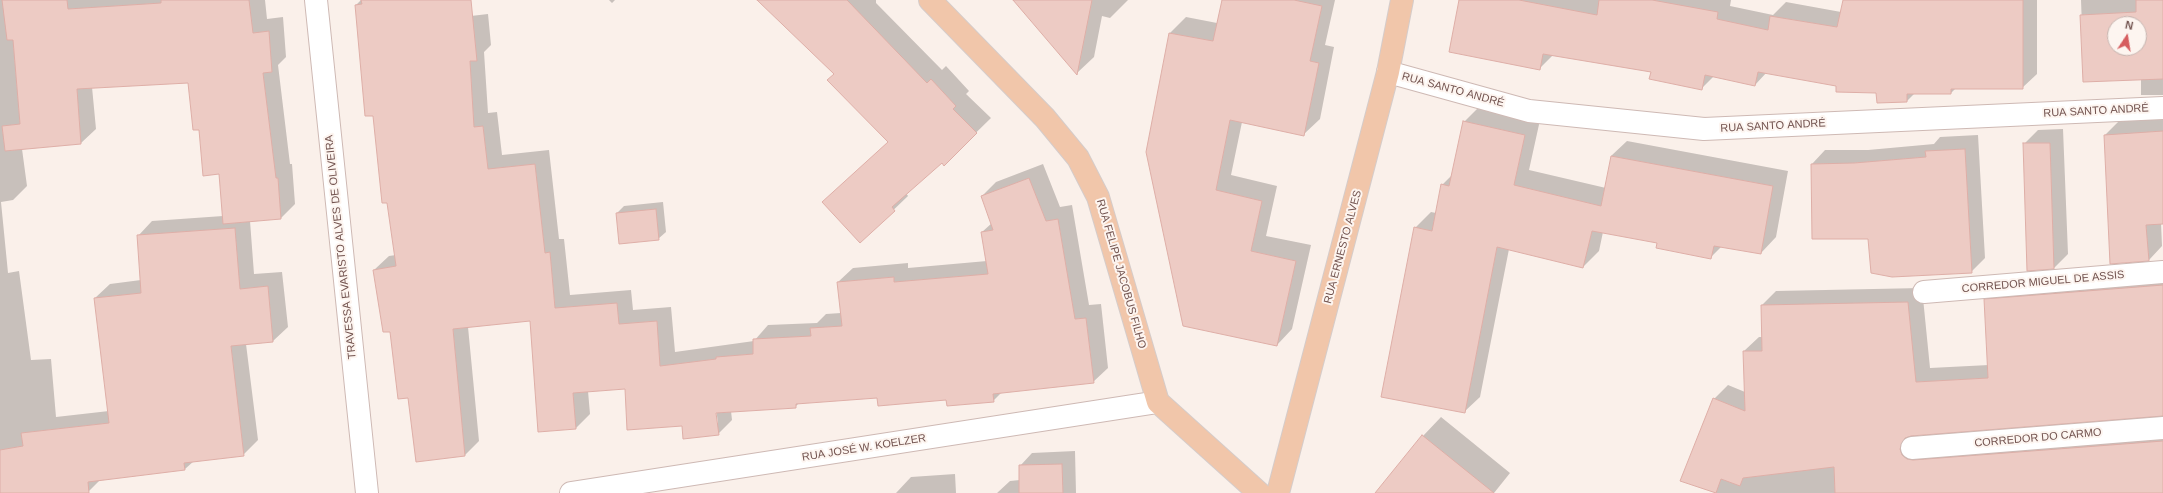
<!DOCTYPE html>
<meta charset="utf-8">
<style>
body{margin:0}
#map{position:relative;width:2163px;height:493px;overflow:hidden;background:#faf0ea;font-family:Helvetica,sans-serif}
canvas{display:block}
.north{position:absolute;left:2107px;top:16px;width:40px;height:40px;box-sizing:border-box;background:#fdf5f0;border:1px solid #c6b5b0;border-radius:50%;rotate:12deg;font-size:11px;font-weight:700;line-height:16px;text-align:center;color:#735450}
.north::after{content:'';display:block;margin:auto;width:14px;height:18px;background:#d65d5f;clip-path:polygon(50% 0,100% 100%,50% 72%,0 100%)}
</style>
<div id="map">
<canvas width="2163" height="493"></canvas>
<div class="north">N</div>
</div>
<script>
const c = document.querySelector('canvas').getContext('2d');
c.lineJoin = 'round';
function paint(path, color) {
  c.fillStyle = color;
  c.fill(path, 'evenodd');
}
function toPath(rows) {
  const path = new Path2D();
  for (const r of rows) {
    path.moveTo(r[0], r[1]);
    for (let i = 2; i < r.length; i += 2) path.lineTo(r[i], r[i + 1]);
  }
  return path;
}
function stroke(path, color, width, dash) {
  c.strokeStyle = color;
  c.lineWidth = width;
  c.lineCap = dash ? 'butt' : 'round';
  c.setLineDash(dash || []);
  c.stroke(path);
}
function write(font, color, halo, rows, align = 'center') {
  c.font = font + ' Helvetica,sans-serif';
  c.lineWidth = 4;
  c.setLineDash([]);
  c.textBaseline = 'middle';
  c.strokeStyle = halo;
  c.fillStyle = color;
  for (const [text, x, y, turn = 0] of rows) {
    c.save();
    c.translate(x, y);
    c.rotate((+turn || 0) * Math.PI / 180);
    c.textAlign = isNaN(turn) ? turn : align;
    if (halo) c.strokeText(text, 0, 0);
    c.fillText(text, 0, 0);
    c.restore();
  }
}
paint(toPath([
 [0,0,265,0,267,19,283,17,286,57,278,65,290,164,292,164,295,204,281,218,250,221,254,274,282,272,288,327,273,341,246,344,258,440,243,455,194,461,185,469,100,480,89,491,73,493,0,493],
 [189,82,200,129,220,173,223,216,152,221,138,236,141,280,110,284,95,298,109,411,56,417,51,359,31,360,19,271,8,273,1,202,13,200,27,186,22,149,81,143,96,129,92,87],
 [361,0,443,0,445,19,488,14,491,45,484,52,488,113,497,112,502,155,549,150,559,239,564,239,570,295,631,290,633,310,671,307,675,352,754,341,768,325,817,323,826,314,841,313,838,282,853,268,908,263,908,268,987,261,982,232,992,223,982,196,996,182,1043,164,1060,207,1072,205,1089,305,1101,304,1108,368,1093,382,1002,392,993,401,878,397,800,402,795,407,731,411,732,420,718,434,683,425,625,388,588,391,590,414,576,428,531,320,468,327,479,441,465,455,416,461,409,397,374,270,389,256,396,255,356,5],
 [714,408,716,408,718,423,716,423],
 [609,0,615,0,612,3],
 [758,0,876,0,876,3,942,70,946,66,969,91,966,94,991,118,944,164,942,162,906,193,908,196,860,242,889,141,835,74],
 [1028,0,1128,0,1110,18,1102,16,1094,57,1077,73],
 [1223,0,1335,0,1325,45,1334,47,1320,119,1304,134,1242,122,1231,175,1277,186,1266,236,1311,245,1292,329,1277,345,1147,149,1170,33,1186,17,1217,23],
 [1460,0,1731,0,1730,6,1773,15,1786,2,1841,12,1844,0,2037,0,2037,74,2022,88,1956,88,1951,93,1915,93,1907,101,1877,92,1767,72,1755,85,1714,76,1702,88,1652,72,1553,55,1539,69],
 [2081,0,2163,0,2163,95,2141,95,2141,79,2084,81],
 [2115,24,2139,24,2139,48,2115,48],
 [1480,106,1540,120,1529,170,1606,188,1611,156,1627,141,1788,171,1776,237,1761,253,1722,246,1711,257,1658,242,1603,232,1599,251,1583,267,1509,249,1480,397,1464,412,1415,228,1431,212,1436,213,1442,185,1453,174,1464,122],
 [2163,108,2163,223,2161,223,2162,246,2149,260,2105,135,2119,121,2145,120],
 [2063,129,2068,254,2054,268,2024,144,2038,130],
 [1978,135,1985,258,1971,272,1869,238,1812,164,1825,150,1868,150,1934,144,1940,137],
 [663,202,666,232,658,239,617,213,624,206],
 [2163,272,2163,415,1913,434,1920,445,2163,428,2163,493,1716,493,1681,480,1714,399,1728,385,1745,392,1744,351,1759,337,1763,337,1762,305,1776,291,1922,288,1930,368,1989,365,1985,300,2000,286],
 [1441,417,1510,473,1494,493,1376,493,1423,436],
 [1075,451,1076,493,997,493,1010,481,1020,480,1020,466,1032,453],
 [955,474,956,493,896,493,911,477]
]), '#0003');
const building = toPath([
 [2,0,67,0,68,9,161,3,161,0,249,0,253,33,269,31,272,72,263,73,276,178,278,178,281,219,223,224,219,174,203,176,199,130,193,130,188,83,77,89,81,144,5,151,2,126,20,124,13,40,7,40,2,0],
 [361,0,471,0,477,61,470,61,474,127,483,126,488,169,535,164,545,253,550,252,555,308,617,303,619,324,657,321,660,366,716,359,716,357,753,354,753,339,811,336,810,328,842,326,837,282,894,277,894,282,988,274,981,232,993,230,981,196,1029,178,1046,221,1058,219,1075,319,1086,318,1094,383,993,394,994,402,947,406,946,400,878,406,877,398,796,404,796,408,716,413,719,435,683,439,682,426,627,430,625,389,573,393,576,429,538,432,530,321,453,329,465,456,416,462,408,398,398,399,390,332,383,332,373,270,396,266,387,203,382,203,373,116,365,116,355,5,362,4,361,0],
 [757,0,847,0,927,83,931,79,956,106,953,109,977,133,944,166,942,163,892,207,895,211,860,243,822,202,888,142,827,80,834,74,757,0],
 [1013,0,1092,0,1077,75,1013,0],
 [1222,0,1294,0,1322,6,1310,61,1319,63,1304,136,1230,120,1216,190,1262,201,1251,251,1296,261,1277,346,1183,326,1146,152,1169,33,1213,41,1222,0],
 [1459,0,1519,0,1597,15,1599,0,1652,0,1718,12,1717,19,1768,30,1770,16,1837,27,1843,0,2023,0,2023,89,1951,89,1951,94,1907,94,1907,102,1877,103,1876,93,1836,92,1836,86,1758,72,1755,86,1705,75,1702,90,1649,79,1651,72,1543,54,1540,70,1449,52,1459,0],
 [2136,0,2163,0,2163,79,2083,82,2080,15,2136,12,2136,0],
 [2115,24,2139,24,2139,48,2115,48,2115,24],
 [1463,121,1525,135,1514,185,1601,206,1611,156,1773,186,1761,254,1714,246,1711,259,1656,248,1657,243,1592,231,1583,268,1497,247,1465,413,1381,397,1414,227,1432,231,1441,184,1449,186,1463,121],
 [2163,131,2163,224,2146,225,2149,261,2110,264,2104,135,2163,131],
 [2023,143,2050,143,2054,269,2027,271,2023,143],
 [1965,149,1972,273,1892,277,1871,273,1868,239,1812,239,1811,164,1854,163,1926,157,1925,151,1965,149],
 [656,209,659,240,619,244,616,213,656,209],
 [235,228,240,289,268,286,273,342,231,346,244,456,184,463,185,470,88,482,89,493,0,493,0,450,23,446,21,433,109,423,94,298,141,293,137,235,235,228],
 [2163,285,2163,416,1911,436,1905,438,1900,449,1902,455,1907,459,1913,460,2163,441,2163,493,1835,493,1834,467,1743,478,1740,486,1721,479,1716,493,1680,481,1713,398,1745,411,1743,351,1762,351,1761,305,1908,302,1916,382,1988,378,1984,299,2163,285],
 [1422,435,1494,493,1375,493,1422,435],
 [1062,464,1063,493,1019,493,1019,465,1062,464]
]);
paint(building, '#edcbc4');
stroke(building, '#deaea7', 1);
const minor = toPath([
 [316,0,367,493],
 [1388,72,1529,111,1704,129,2163,108],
 [1924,292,2163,272],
 [1912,448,2163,428],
 [571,493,1158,402]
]);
const major = toPath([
 [930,0,1045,118,1078,158,1098,197,1158,402,1259,493],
 [1278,493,1388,72,1402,0]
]);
stroke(minor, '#ceb9b4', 24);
stroke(major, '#d5ccca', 24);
stroke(minor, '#fff', 22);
stroke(major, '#f1c6aa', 22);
write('11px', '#735450', '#fdf5f0', [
 ["RUA SANTO ANDRÉ",1453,90,15],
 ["RUA SANTO ANDRÉ",2096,111,-3],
 ["RUA SANTO ANDRÉ",1773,126,-3],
 ["TRAVESSA EVARISTO ALVES DE OLIVEIRA",341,247,-96],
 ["RUA ERNESTO ALVES",1343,247,-75],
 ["RUA FELIPE JACOBUS FILHO",1121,274,74],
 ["CORREDOR MIGUEL DE ASSIS",2043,282,-5],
 ["CORREDOR DO CARMO",2038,438,-5],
 ["RUA JOSÉ W. KOELZER",864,448,-9]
]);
</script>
